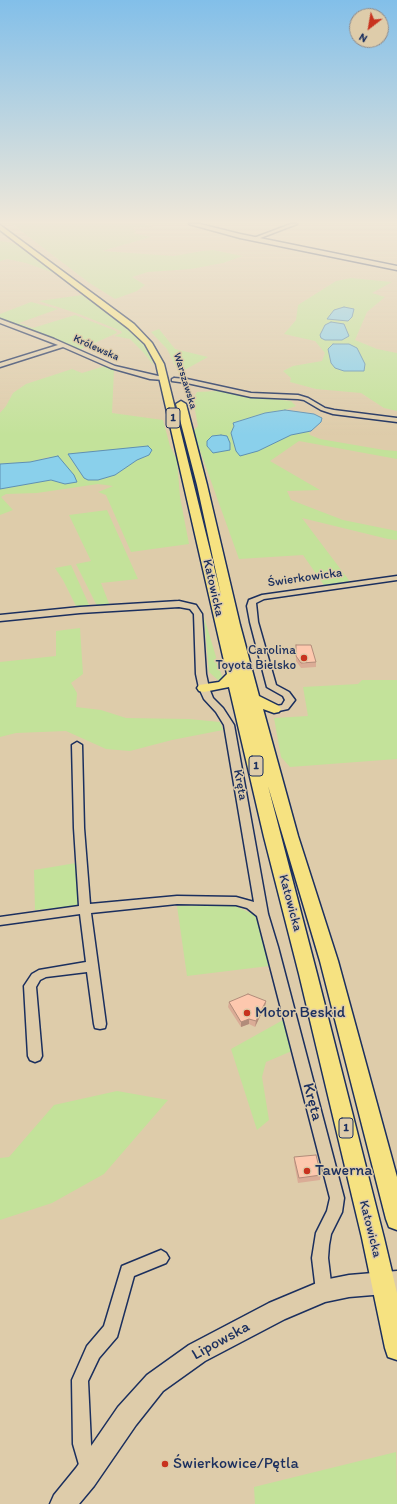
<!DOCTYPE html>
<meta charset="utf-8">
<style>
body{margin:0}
#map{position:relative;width:397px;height:1504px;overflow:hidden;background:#deccaa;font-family:Itim,sans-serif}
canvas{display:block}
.north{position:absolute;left:349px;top:8px;width:40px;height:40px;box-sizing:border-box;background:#deccaa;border:1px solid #908d8c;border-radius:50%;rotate:211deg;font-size:11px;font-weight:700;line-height:16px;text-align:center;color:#1b2f5e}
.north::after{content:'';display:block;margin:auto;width:14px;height:18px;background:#c8321e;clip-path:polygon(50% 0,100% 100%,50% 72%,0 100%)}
</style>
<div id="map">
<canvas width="397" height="1504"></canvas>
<div class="north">N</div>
</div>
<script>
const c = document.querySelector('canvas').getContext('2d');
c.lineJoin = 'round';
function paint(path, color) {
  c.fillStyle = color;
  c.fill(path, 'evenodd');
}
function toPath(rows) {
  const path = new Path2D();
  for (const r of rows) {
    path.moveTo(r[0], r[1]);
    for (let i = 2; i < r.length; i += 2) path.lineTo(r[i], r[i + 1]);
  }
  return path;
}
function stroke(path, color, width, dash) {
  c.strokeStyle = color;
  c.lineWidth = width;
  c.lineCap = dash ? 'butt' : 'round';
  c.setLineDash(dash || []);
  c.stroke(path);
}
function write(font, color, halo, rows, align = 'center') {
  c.font = font + ' Itim,sans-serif';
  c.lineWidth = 3;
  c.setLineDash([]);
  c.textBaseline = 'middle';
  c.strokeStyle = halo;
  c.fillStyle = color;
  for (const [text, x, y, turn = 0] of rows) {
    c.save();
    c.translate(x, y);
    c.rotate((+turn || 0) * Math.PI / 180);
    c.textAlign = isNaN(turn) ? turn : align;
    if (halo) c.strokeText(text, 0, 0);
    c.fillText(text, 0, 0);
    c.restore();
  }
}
paint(toPath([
 [12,224,145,224,153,227,133,228,136,232,133,233,151,237,102,251,174,256,202,251,213,250,243,256,223,263,191,269,148,272,132,277,145,285,137,291,115,299,88,282],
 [0,241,13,243,27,251,54,273,26,263,7,259,0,261],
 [351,278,392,282,372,293,385,297,367,312,355,340,377,349,397,353,397,411,384,408,361,393,316,389,290,382,291,378,283,371,293,366,322,361,325,353,315,341,284,334,296,320,298,305,336,281],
 [82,295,128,329,142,342,148,351,154,366,144,353,130,339,114,336,122,333,121,331,79,314,39,301],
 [31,302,58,309,19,323,33,328,75,315,116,331,117,333,79,350,38,332,0,319,0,314],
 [159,329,175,349,208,357,179,373,167,349,151,332],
 [105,366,114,370,112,413,163,420,170,446,177,460,180,497,189,544,131,552,106,495,98,492,113,486,98,484,37,493,6,494,1,497,13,510,0,515,0,489,51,480,65,484,77,482,49,457,30,462,0,464,0,413,6,406,13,393,26,384,72,369,82,373],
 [148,447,149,455,137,460,115,475,98,480,84,478,68,454],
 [218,391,239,393,263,398,291,401,296,406,285,410,265,413,233,423,234,426,231,433,236,451,258,451,291,435,311,431,309,433,310,435,320,439,384,450,397,451,397,459,299,441,270,461,320,490,287,491,291,500,343,520,397,531,397,540,388,539,302,518,351,583,326,588,303,555,239,559,193,431,198,426,193,399,197,392],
 [107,510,138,579,101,583,110,606,97,606,76,564,91,561,69,515],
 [71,565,90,607,77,608,63,580,55,568],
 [204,617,223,680,219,681,209,672],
 [80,628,83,674,71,683,77,693,76,707,101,710,126,718,189,719,220,722,223,730,172,740,130,751,106,749,66,731,16,733,0,737,0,662,56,656,56,631],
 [362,680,397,680,397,759,290,767,281,757,274,718,308,716,303,687,358,684],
 [76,863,79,906,35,910,34,870],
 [233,905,257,916,269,966,187,976,177,906],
 [283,1020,292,1051,266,1062,262,1077,269,1120,257,1130,231,1049],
 [117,1091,168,1100,104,1174,52,1203,0,1220,0,1158,9,1157,54,1105],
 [396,1452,397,1504,255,1504,254,1487]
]), '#c3e29a');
const water = toPath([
 [344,307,354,309,352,317,348,321,327,319,334,310,344,307],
 [331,322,344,324,349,336,342,340,325,340,321,338,320,335,325,325,331,322],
 [333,344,349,344,357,348,365,364,364,371,344,371,335,368,331,363,328,349,333,344],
 [285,410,314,414,322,418,321,422,311,431,291,435,258,451,240,456,236,451,231,433,234,426,233,423,265,413,285,410],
 [221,435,227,436,230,443,230,450,213,453,207,446,207,441,212,436,221,435],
 [148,446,152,450,149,455,137,460,115,475,98,480,88,480,84,478,68,454,148,446],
 [58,456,74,475,77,482,65,484,51,480,0,489,0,464,30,462,58,456]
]);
paint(water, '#8ad0eb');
stroke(water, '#5e90b3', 1);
const street = toPath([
 [291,224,297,224,255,240,251,239,291,224],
 [0,319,54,339,115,366,167,378,164,380,150,379,111,368,63,347,0,367,0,363,58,345,0,323,0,319],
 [174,378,187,379,251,393,298,395,308,398,325,408,334,410,397,418,397,422,333,414,321,410,304,400,298,399,251,397,187,383,172,381,172,379,174,378],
 [397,576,397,580,264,599,256,603,258,622,276,685,289,692,295,700,288,709,274,712,271,711,269,709,271,707,282,705,285,700,283,696,267,687,250,622,247,606,249,600,262,595,397,576],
 [179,601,196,605,202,614,206,674,209,688,213,698,223,708,234,725,268,914,278,947,344,1198,342,1212,331,1234,329,1245,328,1258,332,1291,330,1297,324,1299,318,1297,316,1291,312,1258,316,1233,327,1211,330,1198,257,916,247,908,236,905,177,904,91,913,106,1024,105,1028,100,1029,95,1028,94,1024,87,972,46,977,40,980,36,987,42,1056,40,1060,35,1062,30,1060,28,1056,24,986,32,974,39,970,86,962,80,914,0,925,0,917,79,906,74,828,72,745,77,742,82,745,84,828,90,904,177,896,236,897,254,902,224,725,216,712,204,699,199,688,196,674,194,614,190,609,179,607,80,613,0,621,0,615,80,607,179,601],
 [161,1250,166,1253,169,1258,166,1263,134,1276,117,1337,99,1358,88,1381,91,1444,97,1469,94,1475,88,1478,82,1475,73,1444,72,1380,87,1346,104,1326,122,1266,161,1250]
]);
const secondary = toPath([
 [189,224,200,224,240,234,397,266,397,270,240,238,189,224],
 [397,1271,397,1293,349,1297,325,1302,285,1319,205,1361,163,1391,136,1425,94,1486,79,1504,50,1504,54,1495,76,1468,118,1407,147,1375,189,1345,269,1303,324,1280,349,1275,397,1271]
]);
const primary = toPath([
 [0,225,134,324,152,343,164,364,221,595,197,485,176,404,181,401,186,404,207,485,240,625,259,696,279,706,281,709,279,712,274,713,263,709,298,836,338,961,397,1177,397,1230,389,1227,386,1219,320,961,268,786,317,974,384,1238,397,1293,397,1360,388,1357,385,1348,362,1238,299,974,264,837,229,687,204,692,199,691,197,688,199,685,219,682,227,674,156,364,145,344,128,328,0,230,0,225]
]);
stroke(street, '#1b2f5e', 3);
stroke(secondary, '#1b2f5e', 3);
stroke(primary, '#1b2f5e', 3);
paint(street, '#deccaa');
paint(secondary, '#deccaa');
paint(primary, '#f6e281');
paint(toPath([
 [296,645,316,662,316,667,301,668,296,661],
 [266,1001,265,1006,255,1027,249,1024,241,1027,228,1007,229,1002],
 [294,1157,321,1175,320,1180,298,1183,294,1162]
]), '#daac96');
paint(toPath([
 [266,1001,265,1006,255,1027,256,1021],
 [249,1019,249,1024,241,1027,241,1022]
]), '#b18c7a');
const building = toPath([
 [296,645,311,645,316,662,301,663,296,656,296,645],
 [248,994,266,1001,256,1021,249,1019,241,1022,229,1002,248,994],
 [316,1155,321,1175,299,1178,294,1157,316,1155]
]);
paint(building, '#fdc8ae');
stroke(building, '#b18c7a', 1);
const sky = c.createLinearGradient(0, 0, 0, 435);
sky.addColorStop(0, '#82bfe9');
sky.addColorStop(0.51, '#f0e8d9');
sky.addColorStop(1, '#f0e8d900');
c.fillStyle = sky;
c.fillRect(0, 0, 397, 435);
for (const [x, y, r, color] of [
 [304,658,4,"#c8321e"],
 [247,1013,4,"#c8321e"],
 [307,1171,4,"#c8321e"],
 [165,1464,4,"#c8321e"]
]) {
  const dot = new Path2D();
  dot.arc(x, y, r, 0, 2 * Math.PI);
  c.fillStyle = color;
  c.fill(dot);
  stroke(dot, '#deccaa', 1.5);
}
write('11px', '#1b2f5e', '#deccaa', [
 ["Królewska",96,348,24],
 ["Warszawska",185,381,73]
]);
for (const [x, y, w] of [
 [173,418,14],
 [256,766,14],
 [346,1128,14]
]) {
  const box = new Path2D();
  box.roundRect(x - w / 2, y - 10, w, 20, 3);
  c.fillStyle = '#deccaa';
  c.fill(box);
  stroke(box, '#1b2f5e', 1);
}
write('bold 12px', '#1b2f5e', null, [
 ["1",173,418],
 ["1",256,766],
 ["1",346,1128]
]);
write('13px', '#1b2f5e', '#deccaa', [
 ["Świerkowicka",305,578,-8],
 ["Katowicka",213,588,77],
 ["Kręta",240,785,79],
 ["Katowicka",290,903,75],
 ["Katowicka",370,1229,76]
]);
write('13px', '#1b2f5e', '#deccaa', [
 ["Carolina",296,651],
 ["Toyota Bielsko",296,666]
], 'right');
write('16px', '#1b2f5e', '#deccaa', [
 ["Motor Beskid",255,1013],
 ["Tawerna",315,1171],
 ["Świerkowice/Pętla",173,1464]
], 'left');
write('16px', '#1b2f5e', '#deccaa', [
 ["Kręta",312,1102,75],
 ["Lipowska",221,1341,-29]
]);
</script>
